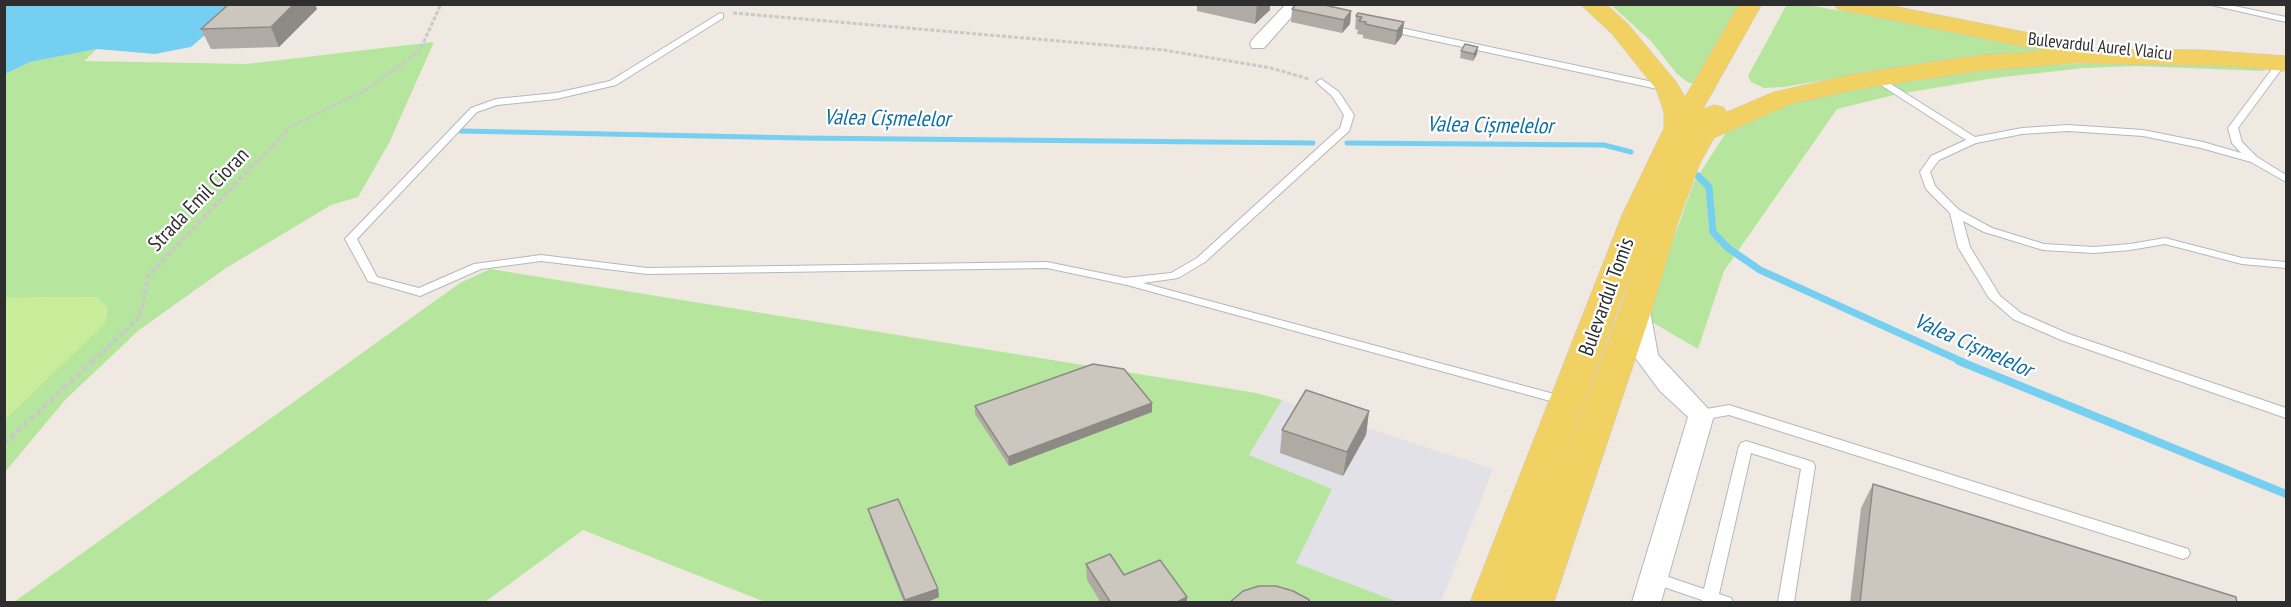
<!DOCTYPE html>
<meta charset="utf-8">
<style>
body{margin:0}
#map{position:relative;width:2291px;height:607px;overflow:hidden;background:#efe9e1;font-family:"PT Sans Narrow",sans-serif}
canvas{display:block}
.frame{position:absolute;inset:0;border:6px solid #2e2e2e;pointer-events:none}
</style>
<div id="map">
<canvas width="2291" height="607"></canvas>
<div class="frame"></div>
</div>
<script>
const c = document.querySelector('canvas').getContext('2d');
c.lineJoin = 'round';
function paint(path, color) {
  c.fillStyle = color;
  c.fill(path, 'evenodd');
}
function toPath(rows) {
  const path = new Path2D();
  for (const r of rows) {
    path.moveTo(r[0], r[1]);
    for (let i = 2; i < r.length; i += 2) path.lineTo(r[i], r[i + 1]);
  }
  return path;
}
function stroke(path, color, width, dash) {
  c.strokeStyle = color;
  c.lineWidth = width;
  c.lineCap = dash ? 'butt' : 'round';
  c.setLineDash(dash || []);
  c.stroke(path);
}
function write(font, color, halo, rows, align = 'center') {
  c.font = font + ' "PT Sans Narrow",sans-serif';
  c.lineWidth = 4.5;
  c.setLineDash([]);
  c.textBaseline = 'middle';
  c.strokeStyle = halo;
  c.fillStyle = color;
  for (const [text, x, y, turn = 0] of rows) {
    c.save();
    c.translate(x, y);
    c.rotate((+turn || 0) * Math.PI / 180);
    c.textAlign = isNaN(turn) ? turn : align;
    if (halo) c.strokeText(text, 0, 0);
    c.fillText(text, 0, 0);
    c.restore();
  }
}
paint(toPath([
 [1282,400,1493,469,1441,602,1398,602,1296,563,1249,455]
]), '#e3e1e8');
paint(toPath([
 [1611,5,1742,5,1699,83,1689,83,1677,74,1651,41],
 [1794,5,1808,5,2041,47,2043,51,1861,74,1784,87,1764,88,1751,82,1748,76,1786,6],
 [434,42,389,143,358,197,331,205,226,268,139,330,65,400,5,472,5,419,104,324,98,297,5,298,5,74,30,62,97,49,84,61,247,64],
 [2140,62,2256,67,2265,71,2136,66,2084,68,1995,78,1898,94,1837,109,1724,271,1698,349,1645,318,1694,182,1727,131,1755,116,1816,95,1977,67],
 [490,269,1256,393,1282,400,1249,455,1332,489,1296,563,1398,602,765,602,583,530,485,602,14,602,460,283]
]), '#b6e59e');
paint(toPath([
 [98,297,108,308,105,324,5,419,5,298]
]), '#c9ec9a');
paint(toPath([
 [5,5,240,5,191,47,155,54,97,49,30,62,5,74]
]), '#75cff0');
stroke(toPath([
 [461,131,801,138,1313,143],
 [1347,143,1604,145,1631,152]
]), '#75cff0', 5);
stroke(toPath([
 [1698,176,1709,187,1713,232,1728,248,1760,270,1963,362]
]), '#75cff0', 7);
stroke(toPath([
 [1959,361,2286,494]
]), '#75cff0', 8);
const lane = toPath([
 [2207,4,2225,4,2286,17,2286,22,2207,4],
 [720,13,723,14,723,18,616,85,556,99,497,105,477,112,357,239,377,277,419,288,474,264,541,255,647,268,1047,262,1125,278,1171,273,1197,258,1340,128,1344,115,1332,96,1316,82,1321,79,1339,92,1354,115,1349,131,1205,262,1178,278,1143,283,1565,397,1570,398,1572,401,1570,404,1565,405,1127,285,1047,268,647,274,541,261,481,269,420,296,368,281,345,239,471,108,496,99,556,93,610,81,720,13],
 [1387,25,1667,85,1672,88,1667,91,1384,30,1384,26,1387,25],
 [2281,60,2286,63,2238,128,2242,142,2257,157,2286,175,2286,182,2251,162,2201,148,2143,136,2068,131,2022,134,1976,143,1939,160,1930,172,1935,186,1959,210,1992,228,2044,244,2094,247,2130,244,2165,238,2242,258,2286,262,2286,268,2242,264,2165,244,2130,250,2094,253,2043,250,1984,232,1963,221,1970,247,2000,296,2021,313,2069,334,2286,408,2286,418,2061,340,2013,319,1989,298,1958,247,1950,213,1926,189,1920,172,1931,156,1966,140,1870,78,1872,76,1878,76,1975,137,2022,128,2068,125,2143,130,2203,142,2241,153,2232,143,2228,128,2278,61,2281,60],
 [1729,405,2188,549,2190,553,2188,557,2183,559,1729,415,1701,420,1696,418,1694,415,1696,412,1701,410,1729,405],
 [1746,441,1813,462,1815,466,1794,602,1778,602,1801,469,1751,453,1719,594,1731,598,1733,602,1701,602,1702,600,1649,582,1646,578,1649,574,1654,572,1704,589,1739,446,1741,443,1746,441]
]);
const street = toPath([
 [1286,4,1303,4,1264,48,1252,48,1250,44,1252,40,1286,4],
 [1639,304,1647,306,1650,311,1658,355,1714,415,1661,602,1632,602,1688,417,1660,391,1634,356,1628,311,1631,306,1639,304]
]);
const primary = toPath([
 [1580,4,1606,4,1628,24,1677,83,1685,97,1739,4,1762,4,1703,109,1714,105,1723,107,1727,112,1774,92,1859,73,1979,55,2046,51,1845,11,1837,9,1834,4,1883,4,2055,38,2064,40,2067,45,2064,49,2202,50,2286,56,2286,71,2225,66,2075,63,1979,71,1859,89,1791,104,1714,138,1700,163,1678,222,1655,300,1554,602,1470,602,1622,215,1664,128,1664,112,1656,89,1612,34,1580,4],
 [1633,268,1623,300,1557,478,1633,268]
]);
stroke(lane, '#b4b7c1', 2);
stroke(street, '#b4b7c1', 2);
stroke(primary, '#c9c9c9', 1);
stroke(toPath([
 [733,13,1164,50,1271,68,1309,79],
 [256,163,290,127,368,89,420,50,441,4]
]), '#c9c9c9', 3, [4, 2]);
stroke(toPath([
 [92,362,140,317,148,276,257,161]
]), '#c9c9c9', 4, [4.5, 3]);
stroke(toPath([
 [4,444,93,361]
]), '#c9c9c9', 4.5, [5, 4]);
paint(lane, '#fff');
paint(street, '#fff');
paint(primary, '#f2d163');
paint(toPath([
 [1197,4,1270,4,1270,10,1255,24,1197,11],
 [317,9,279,47,211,49,201,29],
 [1292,9,1351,11,1350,24,1342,33,1291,22],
 [1356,16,1404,22,1402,36,1395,45,1363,38,1363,35,1357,34,1358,30,1355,29],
 [1461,51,1477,54,1473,61,1460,58],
 [975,406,1152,412,1009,466,975,414],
 [1369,411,1366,435,1343,476,1280,453,1282,430],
 [1873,484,2237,603,1850,603,1861,508],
 [868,509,938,589,939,597,925,603,904,603,870,517],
 [1086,564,1124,575,1187,597,1187,603,1101,603,1087,580]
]), '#afaba4');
paint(toPath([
 [294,4,315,4,317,9,279,47,271,27],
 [1257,4,1270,4,1270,10,1255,24],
 [1351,11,1350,24,1342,33,1344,20],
 [1404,22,1402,36,1395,45,1397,31],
 [1478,47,1477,54,1473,61,1474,54],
 [1152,403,1152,412,1009,466,1008,457],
 [1369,411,1366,435,1343,476,1347,452],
 [938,589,939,597,925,603,906,603,905,600],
 [1187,597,1187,603,1175,603]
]), '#8e8b86');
const building = toPath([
 [229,4,294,4,271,27,201,29,229,4],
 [1296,4,1320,4,1351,11,1344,20,1292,9,1296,4],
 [1358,13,1404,22,1397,31,1365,24,1366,22,1359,21,1362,17,1356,16,1358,13],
 [1465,44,1478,47,1474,54,1461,51,1465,44],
 [1093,364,1124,369,1152,403,1008,457,975,406,1093,364],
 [1306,390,1369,411,1347,452,1282,430,1306,390],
 [1873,484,2236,597,2237,603,1860,603,1873,484],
 [898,499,938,589,905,600,868,509,898,499],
 [1110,554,1124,575,1160,560,1187,597,1175,603,1111,603,1086,564,1110,554],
 [1259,586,1276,586,1293,591,1308,599,1311,603,1229,603,1243,591,1259,586]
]);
paint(building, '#cbc7bf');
stroke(building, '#8e8b86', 1.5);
write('18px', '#2e2e2e', '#fff', [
 ["Bulevardul Aurel Vlaicu",2100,47,6]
]);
write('21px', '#2e2e2e', '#fff', [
 ["Strada Emil Cioran",199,200,-46],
 ["Bulevardul Tomis",1607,297,-70]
]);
write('italic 22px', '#0d6fa3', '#fff', [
 ["Valea Cișmelelor",887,119,1],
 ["Valea Cișmelelor",1490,126,1],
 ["Valea Cișmelelor",1973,346,24]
]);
</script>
